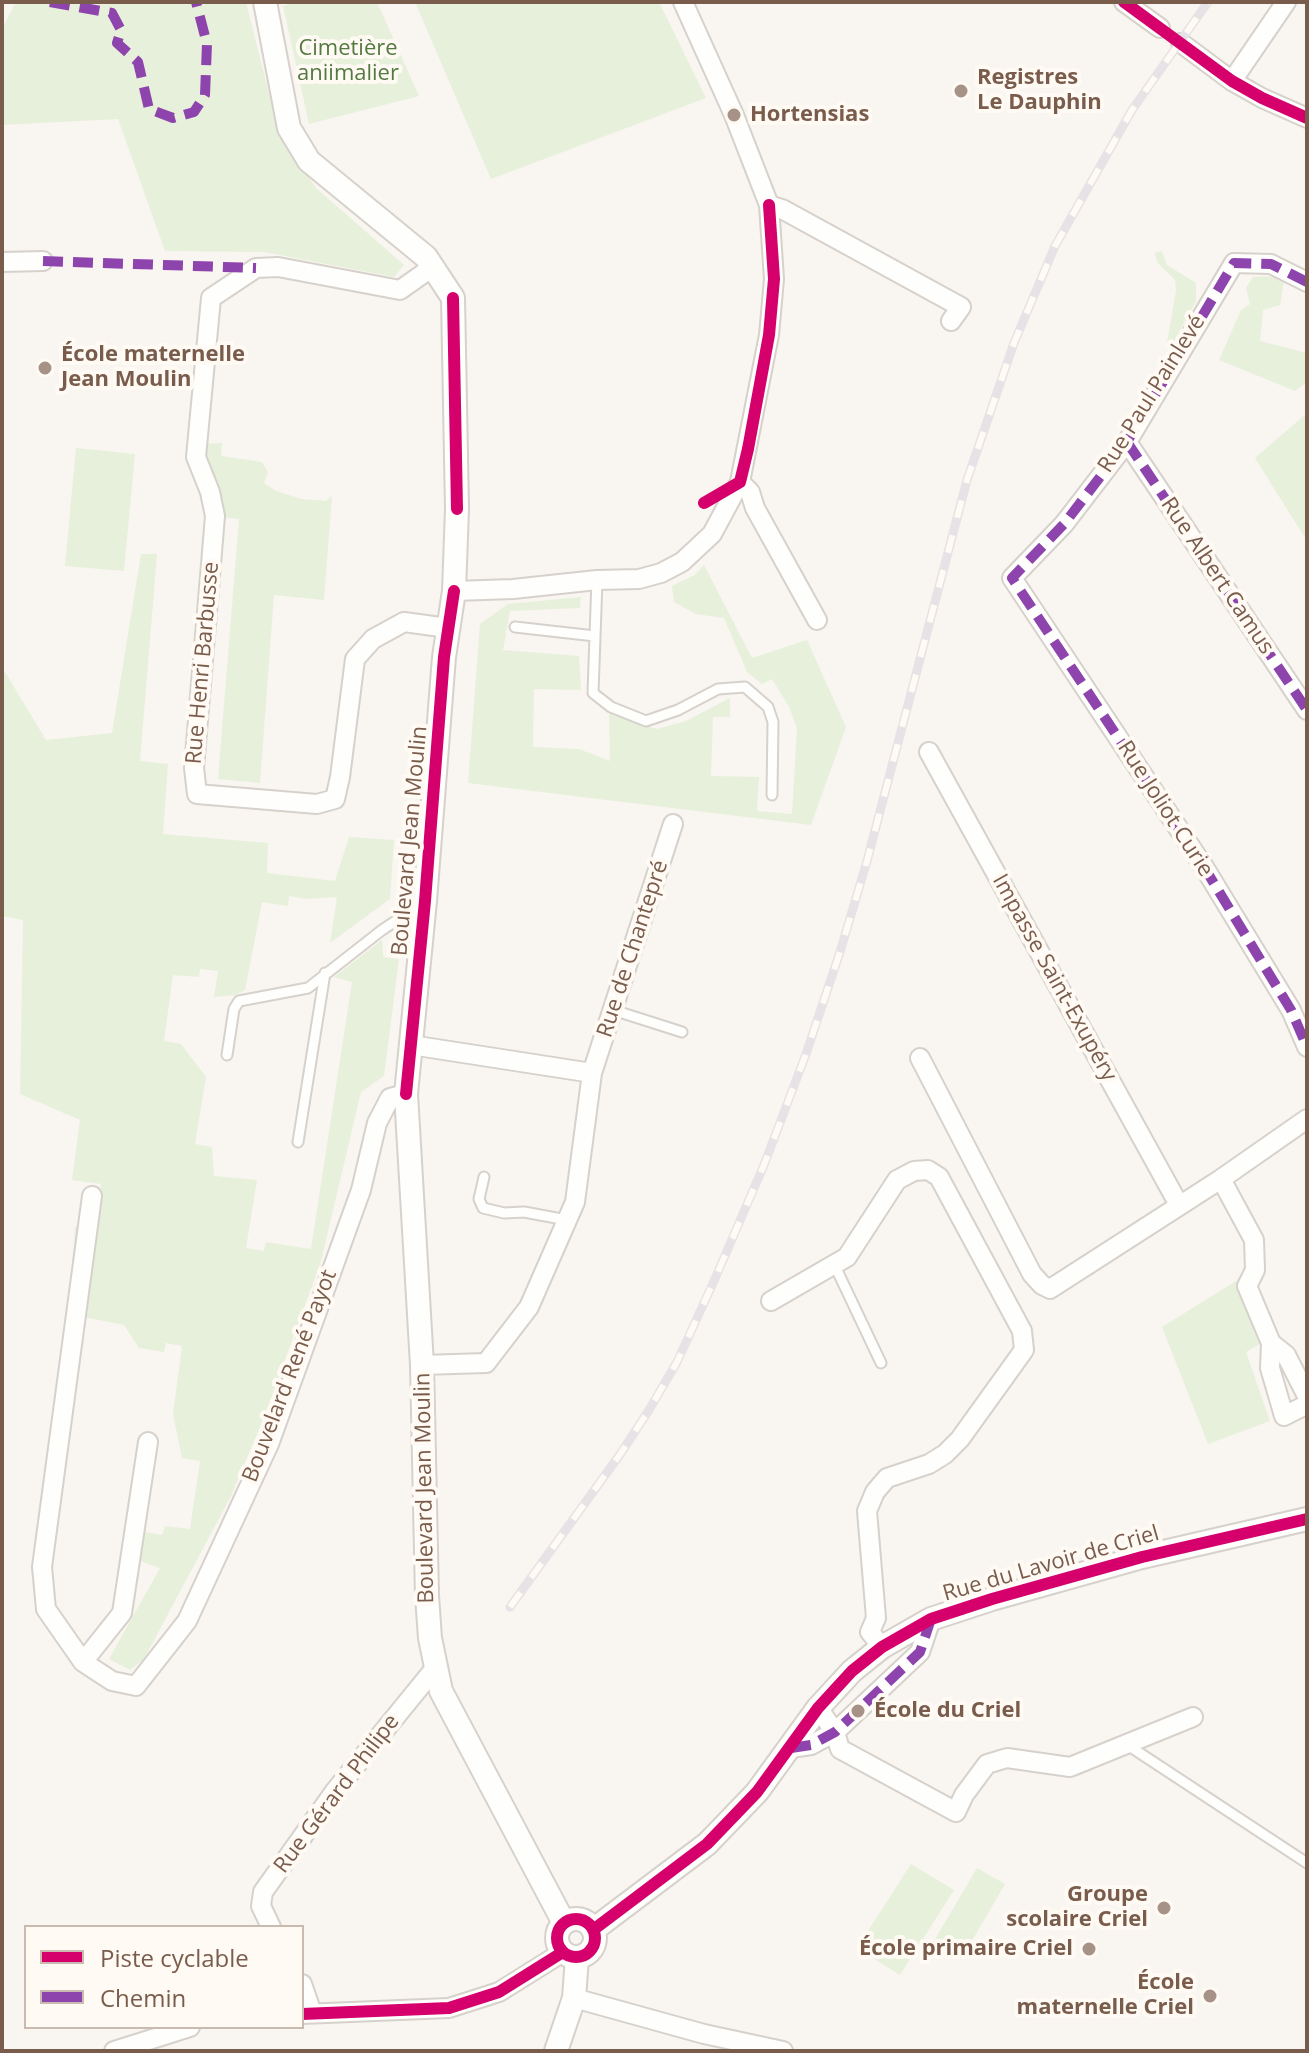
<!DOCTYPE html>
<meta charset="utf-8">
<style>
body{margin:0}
#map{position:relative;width:1309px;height:2053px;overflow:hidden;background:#f9f5f0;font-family:"Open Sans",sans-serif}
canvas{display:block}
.frame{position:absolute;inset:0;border:4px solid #7a5c4d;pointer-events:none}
.legend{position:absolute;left:24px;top:1925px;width:280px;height:104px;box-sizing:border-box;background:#fffaf3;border:2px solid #cabbb1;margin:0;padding:10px 14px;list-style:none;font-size:24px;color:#7a5c4d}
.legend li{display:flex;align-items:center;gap:16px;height:40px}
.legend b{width:40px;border:2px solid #cabbb1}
</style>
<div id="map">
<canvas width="1309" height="2053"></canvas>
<div class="frame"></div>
<ul class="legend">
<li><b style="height:10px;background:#d6006c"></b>Piste cyclable</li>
<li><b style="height:10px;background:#8e44ad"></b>Chemin</li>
</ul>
</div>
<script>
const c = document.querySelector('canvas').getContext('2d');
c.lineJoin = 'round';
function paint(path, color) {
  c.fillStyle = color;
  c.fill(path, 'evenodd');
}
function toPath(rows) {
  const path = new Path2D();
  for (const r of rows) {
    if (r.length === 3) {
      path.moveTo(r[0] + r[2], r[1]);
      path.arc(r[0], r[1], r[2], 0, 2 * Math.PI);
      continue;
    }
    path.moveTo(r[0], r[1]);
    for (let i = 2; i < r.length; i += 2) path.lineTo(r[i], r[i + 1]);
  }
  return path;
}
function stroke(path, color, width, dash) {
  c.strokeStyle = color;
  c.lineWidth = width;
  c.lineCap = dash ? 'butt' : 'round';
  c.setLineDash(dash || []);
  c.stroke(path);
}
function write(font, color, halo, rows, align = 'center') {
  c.font = font + ' "Open Sans",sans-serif';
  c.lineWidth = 8;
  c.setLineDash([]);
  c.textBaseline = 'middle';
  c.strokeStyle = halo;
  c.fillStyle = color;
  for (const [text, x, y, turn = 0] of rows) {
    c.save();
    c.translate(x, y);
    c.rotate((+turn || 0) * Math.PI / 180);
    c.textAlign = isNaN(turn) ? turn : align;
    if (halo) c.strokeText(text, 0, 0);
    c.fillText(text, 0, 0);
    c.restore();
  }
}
paint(toPath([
 [16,2,246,2,279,134,316,188,404,265,394,277,264,252,165,251,118,119,2,125,2,29],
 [297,2,377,2,419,96,309,124,283,6],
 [415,2,659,2,706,98,491,179],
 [1162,251,1167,265,1196,283,1196,301,1174,341,1167,343,1176,291,1175,280,1157,262,1155,253],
 [1285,276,1280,305,1263,310,1260,341,1307,353,1307,382,1295,391,1219,360,1241,310,1250,304,1246,288,1253,277],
 [1307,413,1307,541,1255,458],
 [222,443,221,456,262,462,268,472,264,483,276,491,301,499,326,501,332,496,324,600,274,595,260,783,218,779,239,519,215,516,202,444],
 [76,448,135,454,124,571,65,566],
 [141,554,157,554,140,761,168,764,163,834,268,843,267,873,335,881,349,837,394,840,390,899,330,943,337,897,306,899,289,896,288,906,262,902,245,990,235,995,214,997,218,971,200,969,199,977,173,975,164,1041,181,1044,206,1077,195,1144,212,1147,214,1176,257,1180,246,1248,264,1251,266,1242,311,1249,352,982,334,977,382,940,383,957,399,959,384,1076,361,1092,321,1261,265,1415,231,1496,144,1659,130,1670,109,1659,160,1568,140,1561,145,1532,162,1535,165,1526,190,1529,200,1461,182,1458,173,1414,182,1346,166,1343,164,1352,139,1348,124,1325,69,1314,75,1227,94,1220,101,1184,72,1180,80,1120,20,1094,23,920,2,916,2,667,46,740,112,733],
 [704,565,752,658,807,640,846,727,811,825,468,783,480,624,508,604,581,597,580,608,510,611,503,650,579,656,581,690,534,689,533,747,579,749,610,761,609,711,634,723,657,729,686,721,730,698,730,717,713,717,711,776,759,777,757,811,792,814,797,728,789,707,772,679,762,684,747,672,724,618,696,614,674,602,672,586,695,575],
 [1236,1281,1261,1343,1246,1352,1270,1421,1208,1444,1162,1327],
 [911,1864,954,1890,900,1975,857,1948],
 [977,1868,1005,1884,962,1958,934,1941]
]), '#e7f0db');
const service = toPath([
 [597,580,593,693,611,707,646,721,678,710,718,689,745,687,768,707,773,722,772,795],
 [515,627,595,636],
 [613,1010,682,1032],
 [227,1055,234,1009,239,1001,308,988,382,930,423,903],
 [298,1142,325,973],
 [484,1177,479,1199,483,1208,504,1213,524,1212,567,1220],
 [834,1264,881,1363],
 [1126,1744,1307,1863]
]);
const minor = toPath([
 [1124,2,1160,28],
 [1181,43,1232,81,1262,98,1307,118],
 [1232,81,1286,2],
 [769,205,782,209,961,307,951,321],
 [2,262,43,261],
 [434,266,400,290,278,267,256,268,211,298,196,457,210,492,215,516,194,768,197,794,317,804,335,799,340,777,355,659,373,639,404,622,448,628],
 [1307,282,1271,264,1234,263,1127,442,1064,524,1012,578,1204,867,1291,1010,1307,1047],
 [1127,442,1307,710],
 [740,482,750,492,755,508,817,620],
 [454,591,513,589,597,580,639,579,661,573,682,562,712,534,740,482,769,335,774,279,769,205,734,115,683,2],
 [929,752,1179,1205],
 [411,1045,592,1073,575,1202,529,1307,486,1363,422,1365],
 [920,1058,1032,1274,1042,1285,1050,1289,1221,1179,1307,1119],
 [592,1073,673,824],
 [1221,1179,1254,1240,1255,1270,1247,1286,1271,1343,1270,1368,1284,1416,1306,1405,1307,1403],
 [92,1196,42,1567,46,1609,83,1662,112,1681,136,1686,187,1621,269,1444,361,1190,377,1123,390,1098,406,1094],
 [771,1301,847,1257,897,1180,914,1171,928,1170,939,1177,1022,1331,1024,1350,960,1439,945,1454,929,1464,887,1478,875,1492,867,1511,876,1618,870,1632,882,1647],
 [1271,1343,1286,1355,1307,1396],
 [83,1662,122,1613,148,1442],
 [818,1708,835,1732,840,1749,956,1812,964,1795,987,1764,1007,1758,1070,1767,1193,1717],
 [791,1748,811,1745,835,1732,920,1652,931,1619],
 [271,1927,261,1906,263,1892,335,1791,436,1667],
 [302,1984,312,2013],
 [574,1998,704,2034,783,2051],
 [302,2014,449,2008,499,1992,563,1952],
 [114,2051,190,2027]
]);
const tertiary = toPath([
 [265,2,289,128,309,161,426,257,453,298,457,509,454,591,444,657,425,901,406,1094,422,1365,427,1596,430,1638,441,1691,564,1923],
 [576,1938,19],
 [593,1930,707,1844,757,1792,818,1708,852,1671,882,1647,931,1619,992,1599,1142,1557,1307,1519],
 [556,2051,574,1998,577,1957]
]);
stroke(service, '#d7d1cb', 13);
stroke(minor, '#d7d1cb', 22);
stroke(tertiary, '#d7d1cb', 26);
stroke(service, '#fefefd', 9);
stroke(minor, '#fefefd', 18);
stroke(tertiary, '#fefefd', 22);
const rail = toPath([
 [510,1607,621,1453,649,1410,677,1362,714,1281,764,1165,806,1054,840,952,867,861,967,480,1014,343,1055,246,1132,110,1208,2]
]);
stroke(rail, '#e6e3e7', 9);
stroke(rail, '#fffaf3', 6, [18]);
stroke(toPath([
 [50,2,112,13,121,30,117,43,138,62,149,109,173,118,194,112,205,95,207,44,196,2],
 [43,261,256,268],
 [1307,282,1271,264,1234,263,1127,442,1064,524,1012,578,1204,867,1291,1010,1307,1047],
 [1127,442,1307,710],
 [791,1748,811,1745,835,1732,920,1652,931,1619]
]), '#8e44ad', 10, [20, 10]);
stroke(toPath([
 [1124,2,1232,81,1262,98,1307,118],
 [453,298,457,509],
 [704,503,740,482,748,449,769,335,774,279,769,205],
 [406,1094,425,901,444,657,454,591],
 [576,1938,19],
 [593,1930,707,1844,757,1792,818,1708,852,1671,882,1647,931,1619,992,1599,1142,1557,1307,1519],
 [302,2014,449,2008,499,1992,563,1952]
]), '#d6006c', 12);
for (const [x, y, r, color] of [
 [961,91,8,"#a69286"],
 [734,115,8,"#a69286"],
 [45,368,8,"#a69286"],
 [858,1711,8,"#a69286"],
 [1164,1908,8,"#a69286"],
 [1089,1949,8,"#a69286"],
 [1210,1996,8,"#a69286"]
]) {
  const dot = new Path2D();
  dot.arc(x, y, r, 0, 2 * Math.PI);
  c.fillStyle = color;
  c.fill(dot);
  stroke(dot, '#fffaf3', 3);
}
write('22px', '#537a41', '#fffaf3', [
 ["Cimetière",348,49],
 ["aniimalier",348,74]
]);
write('bold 22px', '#7a5c4d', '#fffaf3', [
 ["Registres",977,78],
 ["Le Dauphin",977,103],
 ["Hortensias",750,115],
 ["École maternelle",61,355],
 ["Jean Moulin",61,380],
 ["École du Criel",874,1711],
 ["Groupe",1148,1895,"right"],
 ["scolaire Criel",1148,1920,"right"],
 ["École primaire Criel",1073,1949,"right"],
 ["École",1194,1983,"right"],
 ["maternelle Criel",1194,2008,"right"]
], 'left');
write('22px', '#7a5c4d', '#fffaf3', [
 ["Rue Paul Painlevé",1152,394,-58],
 ["Rue Albert Camus",1217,576,56],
 ["Rue Henri Barbusse",203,663,-85],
 ["Rue Joliot Curie",1165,809,57],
 ["Boulevard Jean Moulin",410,841,-85],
 ["Rue de Chantepré",633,949,-72],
 ["Impasse Saint-Exupéry",1054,978,61],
 ["Bouvelard René Payot",290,1376,-69],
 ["Boulevard Jean Moulin",425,1488,-91],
 ["Rue du Lavoir de Criel",1051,1564,-16],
 ["Rue Gérard Philipe",337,1794,-53]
]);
</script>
